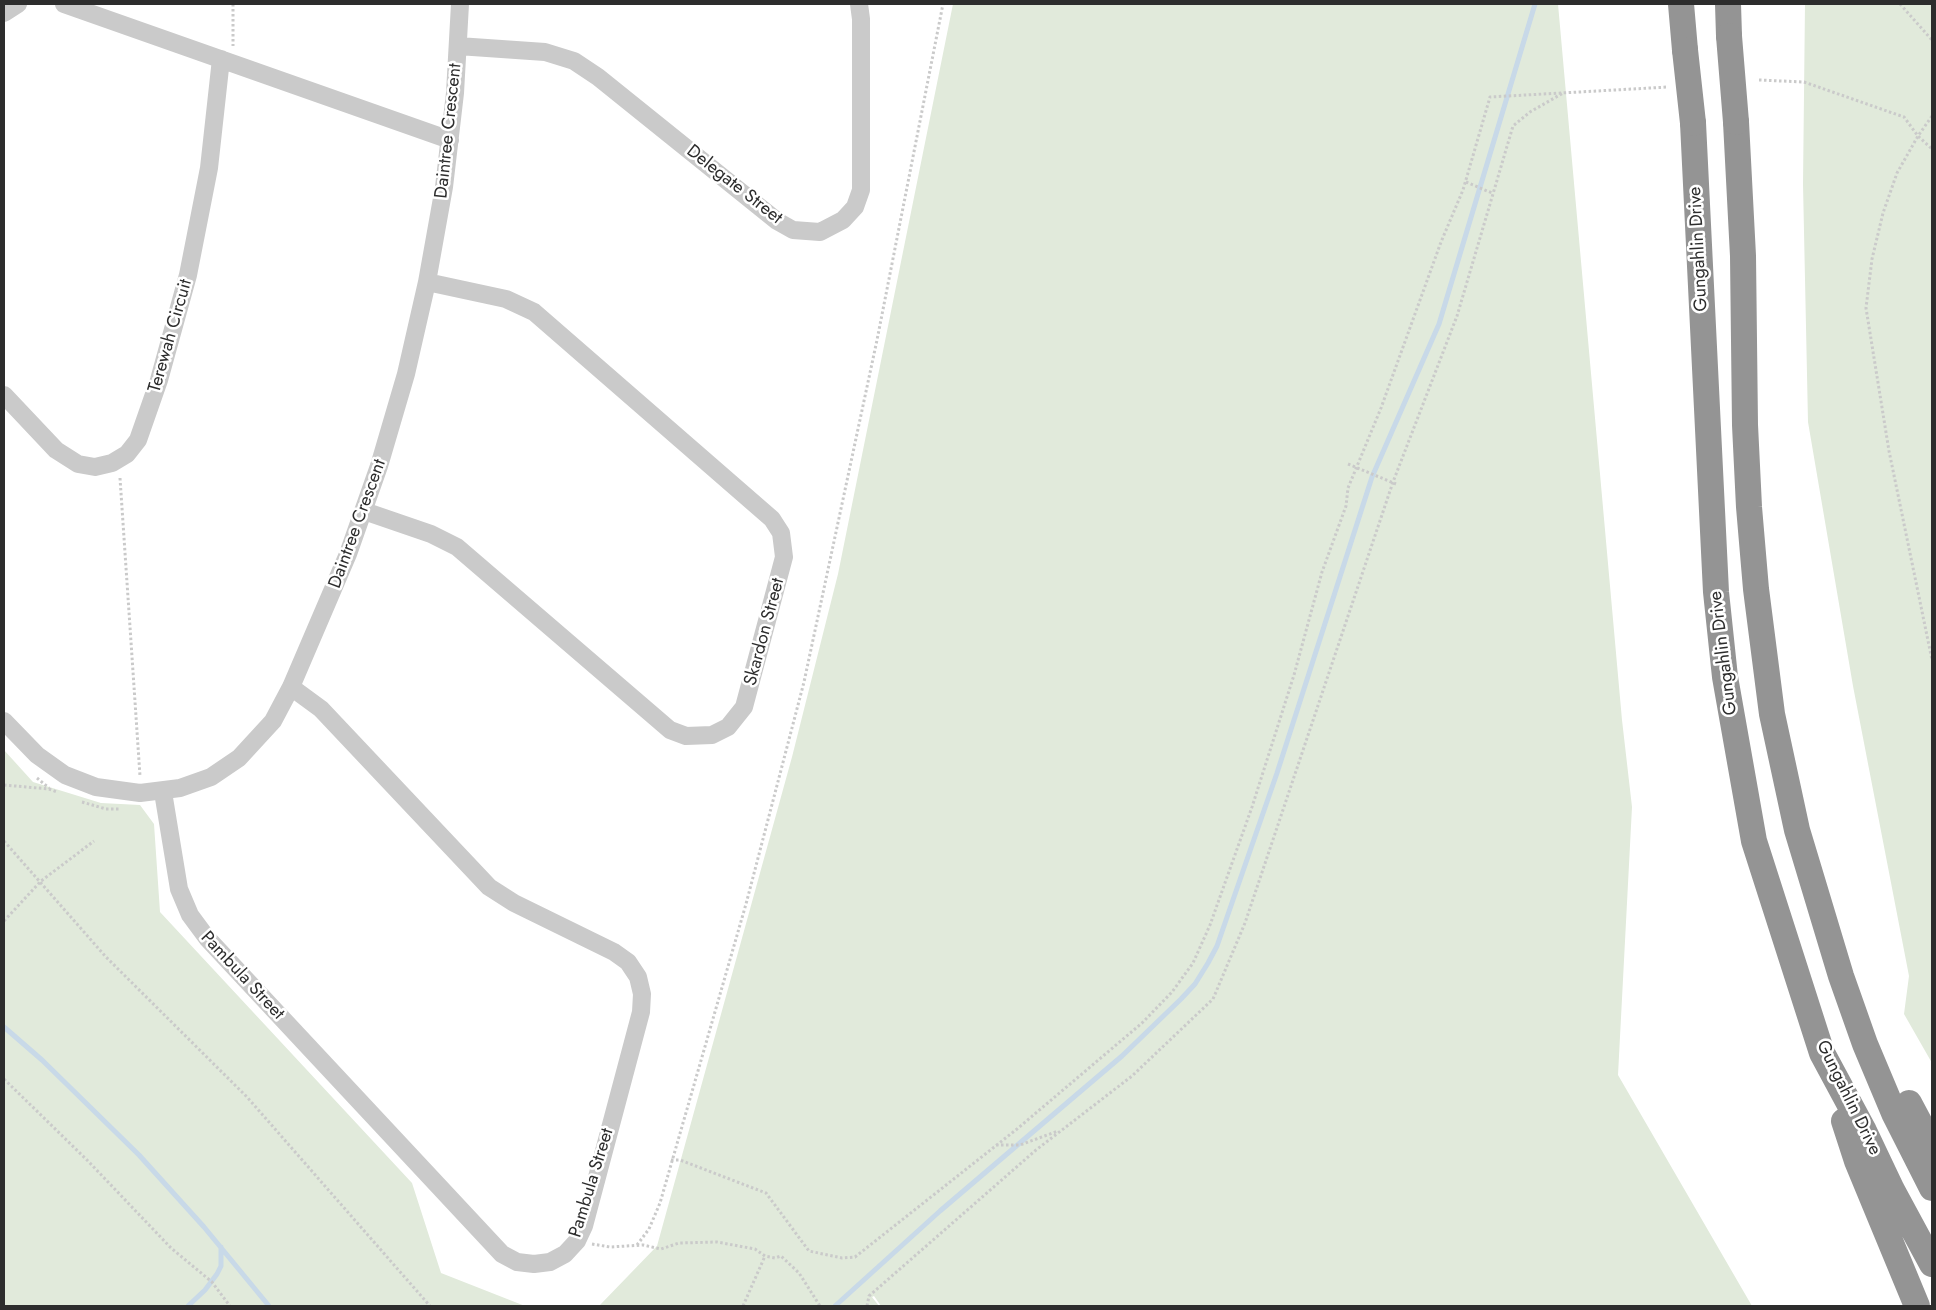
<!DOCTYPE html>
<style>
body{margin:0}
#map{position:relative;width:1936px;height:1310px;overflow:hidden;background:#fff;font-family:Jost,sans-serif}
canvas{display:block}
.frame{position:absolute;inset:0;border:5px solid #2d2d2d;pointer-events:none}
</style>
<div id="map">
<canvas width="1936" height="1310"></canvas>
<div class="frame"></div>
</div>
<script>
const c = document.querySelector('canvas').getContext('2d');
c.lineJoin = 'round';
function paint(path, color) {
  c.fillStyle = color;
  c.fill(path, 'evenodd');
}
function toPath(rows) {
  const path = new Path2D();
  for (const r of rows) {
    path.moveTo(r[0], r[1]);
    for (let i = 2; i < r.length; i += 2) path.lineTo(r[i], r[i + 1]);
  }
  return path;
}
function stroke(path, color, width, dash) {
  c.strokeStyle = color;
  c.lineWidth = width;
  c.lineCap = dash ? 'butt' : 'round';
  c.setLineDash(dash || []);
  c.stroke(path);
}
function write(font, color, halo, rows, align = 'center') {
  c.font = font + ' Jost,sans-serif';
  c.lineWidth = 5;
  c.setLineDash([]);
  c.textBaseline = 'middle';
  c.strokeStyle = halo;
  c.fillStyle = color;
  for (const [text, x, y, turn = 0] of rows) {
    c.save();
    c.translate(x, y);
    c.rotate((+turn || 0) * Math.PI / 180);
    c.textAlign = isNaN(turn) ? turn : align;
    if (halo) c.strokeText(text, 0, 0);
    c.fillText(text, 0, 0);
    c.restore();
  }
}
paint(toPath([
 [953,4,1558,4,1622,720,1632,807,1618,1075,1752,1306,881,1306,874,1296,872,1297,879,1306,599,1306,657,1246,792,757,838,574],
 [1805,4,1932,4,1932,1063,1904,1014,1909,976,1853,686,1808,422,1803,184],
 [4,750,33,782,101,803,140,805,154,824,160,912,412,1183,441,1273,525,1306,4,1306]
]), '#e1eadb');
stroke(toPath([
 [4,1027,42,1060,139,1155,204,1227,269,1306],
 [188,1306,205,1290,217,1274,221,1266,221,1247],
 [835,1306,940,1211,1122,1056,1181,999,1195,984,1208,963,1217,946,1277,773,1372,477,1439,324,1535,4]
]), '#c8d9e8', 5);
stroke(toPath([
 [233,4,233,46],
 [1900,4,1932,40],
 [1759,80,1804,82,1904,117,1918,136,1932,149],
 [1932,116,1918,136,1897,173,1883,213,1872,259,1866,308,1889,451,1932,660],
 [1466,182,1492,193],
 [1348,464,1396,484],
 [120,478,140,776],
 [37,778,49,788],
 [4,785,49,789,57,792],
 [82,802,106,809,119,809],
 [4,841,106,957,247,1097,430,1306],
 [4,921,41,881,94,841],
 [4,1079,88,1161,171,1248,212,1282,230,1306],
 [996,1145,1020,1145,1058,1131],
 [671,1160,680,1160,766,1193,809,1251,842,1258,855,1257,1017,1129,1142,1023,1172,992,1193,963,1210,925,1252,807,1294,675,1322,572,1346,506,1348,488,1381,408,1441,242,1463,190,1490,97,1668,87],
 [592,1244,610,1247,643,1245,661,1249,679,1243,717,1242,755,1249,765,1256,775,1258,781,1256,799,1273,820,1306],
 [637,1245,649,1229,660,1203,746,904,804,682,877,340,943,4],
 [743,1306,765,1256],
 [867,1306,869,1296,1036,1150,1132,1076,1213,999,1245,923,1393,482,1457,316,1513,126,1530,112,1563,93]
]), '#cacaca', 3, [2.5, 2.5]);
stroke(toPath([
 [64,4,450,140],
 [4,13,18,4],
 [458,46,545,52,574,61,598,77,777,221,793,230,820,232,843,220,855,207,861,190,861,19,859,4],
 [4,395,56,450,78,464,95,467,112,463,127,454,138,440,159,380,188,275,209,168,221,59],
 [364,511,431,534,457,547,670,730,686,736,712,735,728,727,744,707,784,557,781,533,772,519,534,312,506,299,427,282],
 [4,721,37,755,65,775,96,787,140,793,180,788,211,777,239,758,273,721,291,687,348,554,379,466,406,374,427,282,444,187,455,93,460,4],
 [163,792,179,889,190,915,207,938,502,1254,517,1262,534,1264,550,1262,565,1254,577,1241,584,1226,641,1012,642,994,638,977,628,962,614,952,514,903,489,887,321,709,291,687]
]), '#cacaca', 18);
stroke(toPath([
 [1681,4,1685,50],
 [1728,4,1729,36],
 [1736,122,1743,256,1745,425,1749,507,1756,589,1772,714,1797,830,1841,976,1865,1044,1894,1113,1932,1188],
 [1693,123,1716,592,1725,677,1754,841,1822,1053,1864,1131,1892,1190,1932,1264],
 [1909,1103,1932,1146],
 [1844,1121,1857,1161,1917,1306]
]), '#949494', 26);
stroke(toPath([
 [1729,36,1736,122],
 [1685,50,1693,123]
]), '#949494', 26);
write('18px', '#2d2d2d', '#fff', [
 ["Daintree Crescent",449,131,-84],
 ["Delegate Street",734,185,38],
 ["Gungahlin Drive",1699,249,-93],
 ["Terewah Circuit",171,336,-74],
 ["Daintree Crescent",358,524,-70],
 ["Skardon Street",765,632,-75],
 ["Gungahlin Drive",1724,653,-97],
 ["Pambula Street",242,976,47],
 ["Gungahlin Drive",1848,1098,64],
 ["Pambula Street",592,1183,-73]
]);
</script>
